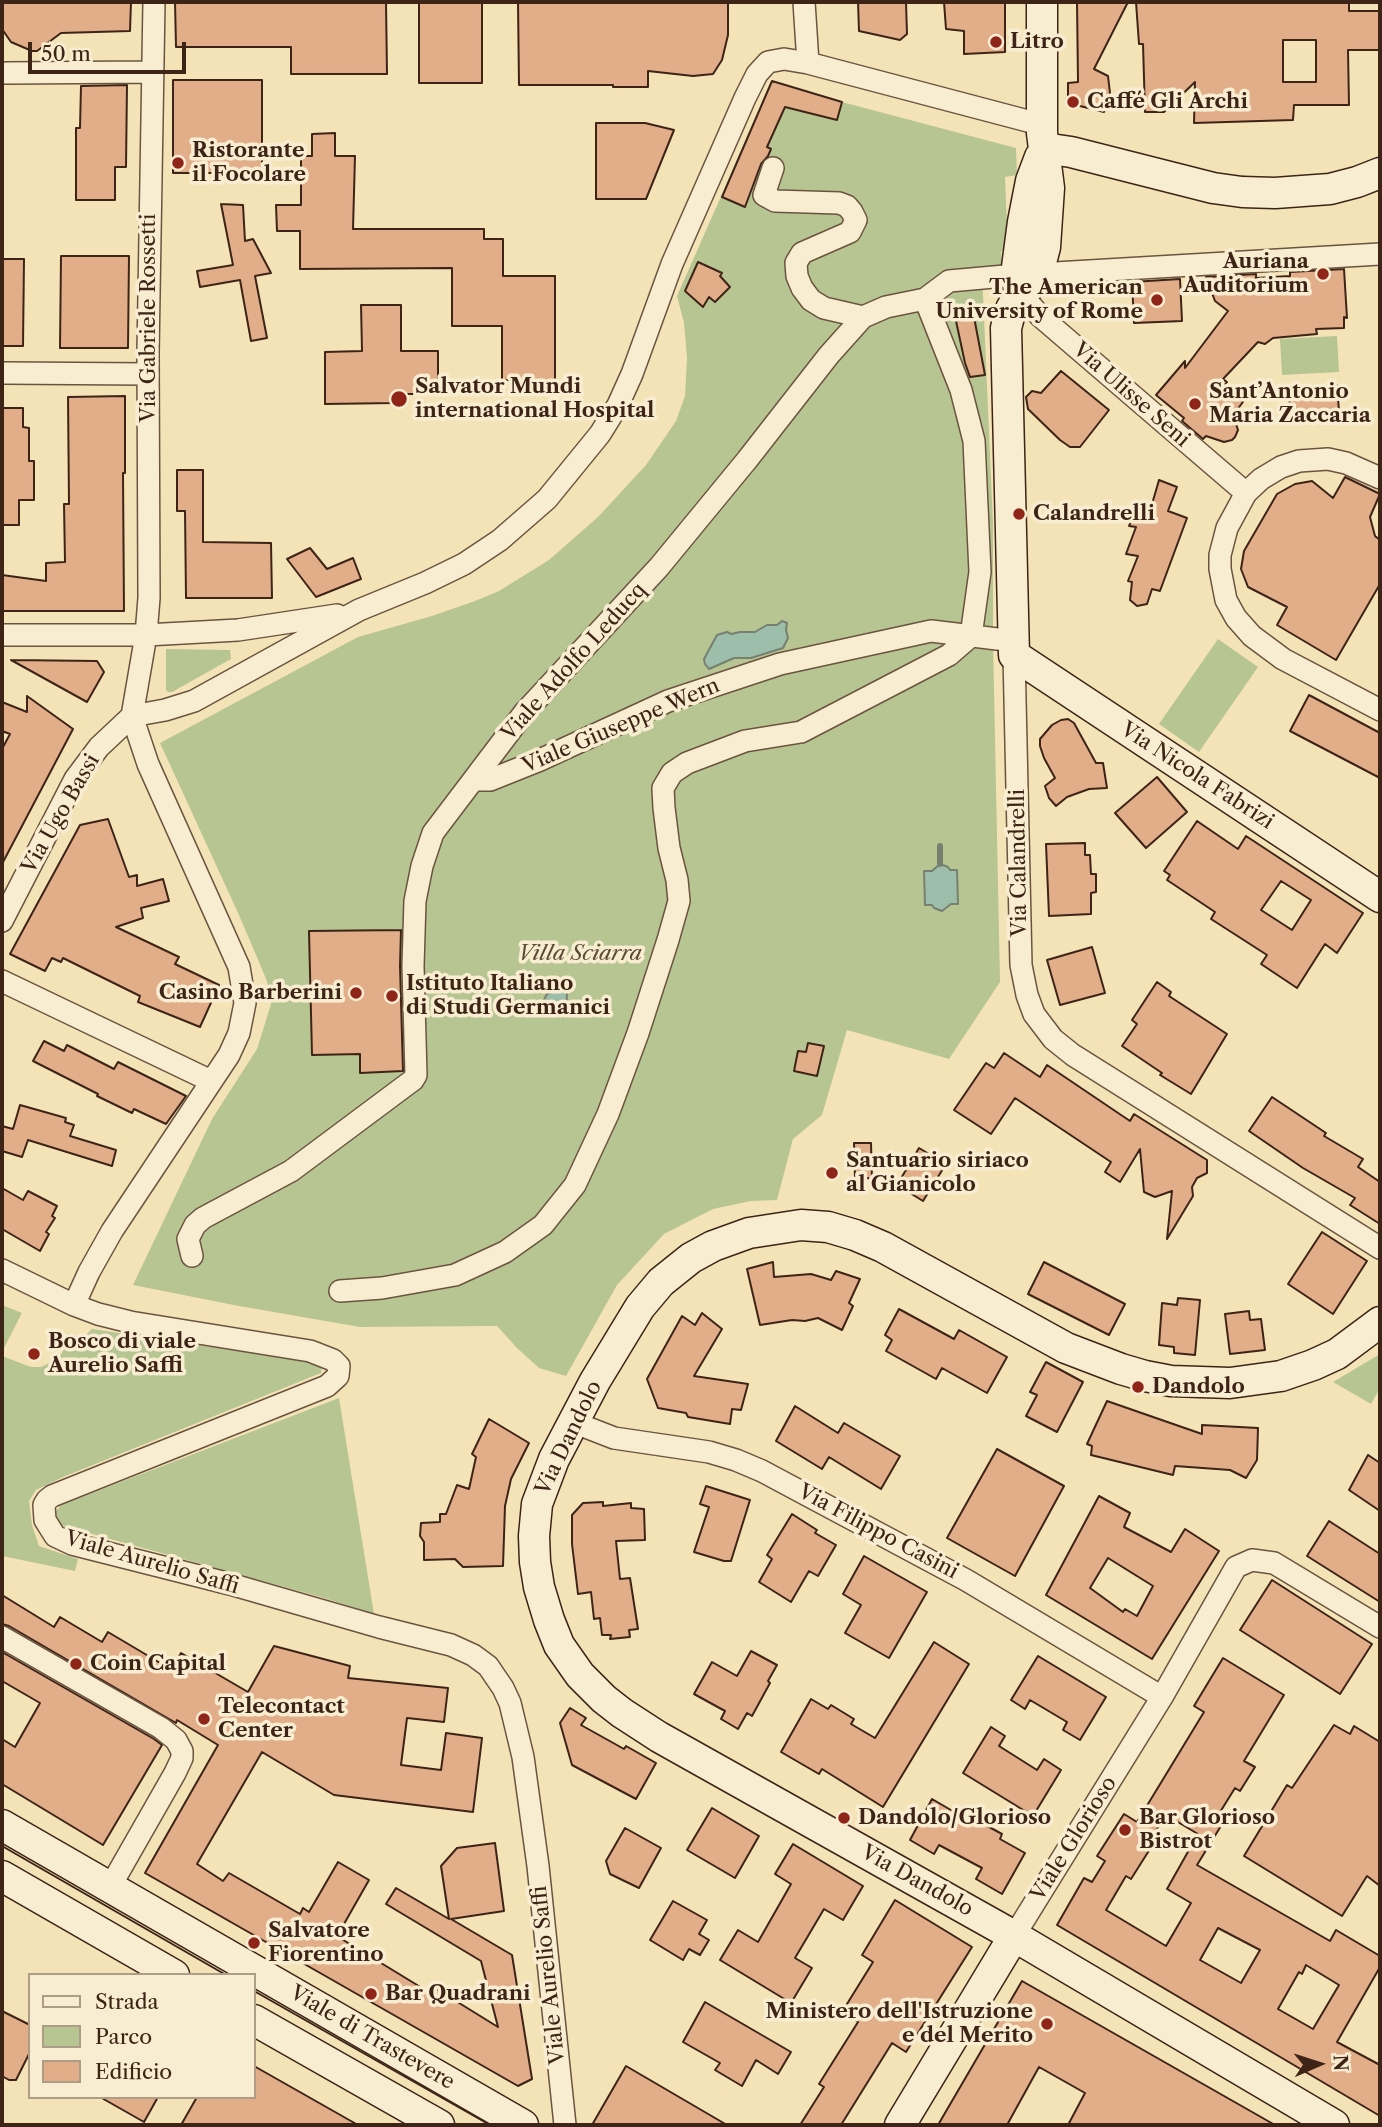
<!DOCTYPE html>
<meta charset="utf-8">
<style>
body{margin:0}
#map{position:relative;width:1382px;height:2127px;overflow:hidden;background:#f5e3b8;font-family:"Libre Caslon Text",serif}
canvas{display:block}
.frame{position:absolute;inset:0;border:4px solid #3d2417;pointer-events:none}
.legend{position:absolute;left:28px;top:1973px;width:228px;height:126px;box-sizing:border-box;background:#f8edd1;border:2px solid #ad9d87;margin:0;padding:9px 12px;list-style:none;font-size:21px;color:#3d2417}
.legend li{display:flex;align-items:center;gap:14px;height:35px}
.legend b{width:35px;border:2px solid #ad9d87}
.north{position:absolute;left:1284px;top:2029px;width:70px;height:70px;-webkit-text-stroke:5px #f8edd1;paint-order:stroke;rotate:87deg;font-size:19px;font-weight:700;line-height:28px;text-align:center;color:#3d2417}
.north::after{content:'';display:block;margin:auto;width:24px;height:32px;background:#3d2417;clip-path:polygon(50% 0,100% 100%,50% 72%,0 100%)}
.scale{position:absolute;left:28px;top:42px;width:158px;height:32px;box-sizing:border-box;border:4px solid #3d2417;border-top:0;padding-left:9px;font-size:21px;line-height:24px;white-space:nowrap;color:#3d2417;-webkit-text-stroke:5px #f8edd1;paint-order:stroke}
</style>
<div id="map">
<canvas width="1382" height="2127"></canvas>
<div class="frame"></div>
<ul class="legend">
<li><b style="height:9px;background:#f8edd1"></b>Strada</li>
<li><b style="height:19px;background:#b7c593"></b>Parco</li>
<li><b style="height:19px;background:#e2ad89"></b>Edificio</li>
</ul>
<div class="north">N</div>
<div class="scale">50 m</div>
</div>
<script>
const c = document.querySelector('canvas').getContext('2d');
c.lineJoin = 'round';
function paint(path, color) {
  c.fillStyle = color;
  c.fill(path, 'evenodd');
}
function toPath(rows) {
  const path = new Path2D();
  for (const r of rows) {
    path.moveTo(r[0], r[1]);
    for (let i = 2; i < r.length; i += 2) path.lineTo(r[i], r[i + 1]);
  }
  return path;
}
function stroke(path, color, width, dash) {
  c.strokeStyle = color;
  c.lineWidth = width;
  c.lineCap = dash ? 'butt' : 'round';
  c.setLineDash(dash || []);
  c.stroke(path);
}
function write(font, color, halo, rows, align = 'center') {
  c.font = font + ' "Libre Caslon Text",serif';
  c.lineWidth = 7;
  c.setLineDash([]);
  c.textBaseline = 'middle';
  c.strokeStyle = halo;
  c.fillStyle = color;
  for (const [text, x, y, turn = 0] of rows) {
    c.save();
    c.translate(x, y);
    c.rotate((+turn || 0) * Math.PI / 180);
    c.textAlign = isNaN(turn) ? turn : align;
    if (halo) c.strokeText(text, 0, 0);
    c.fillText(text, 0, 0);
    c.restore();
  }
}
paint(toPath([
 [772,81,842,102,1016,148,1017,175,1005,177,1008,250,1001,251,1002,269,982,271,993,523,993,639,1000,982,949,1059,847,1030,822,1115,793,1139,777,1200,751,1201,713,1209,664,1234,617,1285,566,1376,539,1368,517,1348,497,1326,360,1327,239,1306,133,1285,212,1119,257,1049,271,1004,267,981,239,915,160,743,358,637,432,616,475,601,499,591,549,560,598,517,646,465,676,421,685,396,687,358,684,323,677,296],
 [1337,336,1339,372,1282,375,1280,339],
 [1218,639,1258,667,1199,752,1159,724],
 [166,649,230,650,231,659,172,692,168,692,166,690],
 [2,1305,22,1313,2,1352],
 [92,1329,313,1362,322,1366,321,1373,63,1477,36,1490,29,1501,32,1525,39,1546,78,1559,75,1571,2,1556,2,1356,31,1367,41,1367,58,1359,63,1351,67,1333,83,1338],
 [1380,1354,1380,1388,1371,1404,1333,1382],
 [339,1398,374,1614,321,1597,63,1526,57,1520,56,1511,61,1505]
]), '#b7c593');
const water = toPath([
 [782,621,787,623,786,630,788,638,783,648,751,658,734,658,709,669,705,664,704,659,717,635,727,632,731,634,740,632,755,632,767,625,777,625,782,621],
 [940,864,948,867,950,870,957,870,958,904,951,904,942,911,934,908,932,905,925,905,924,871,932,871,940,864],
 [556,988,562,991,565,989,567,992,566,1016,562,1013,557,1016,545,1005,544,1000,547,994,555,991,556,988]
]);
paint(water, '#9dbeab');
stroke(water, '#778070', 2);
stroke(toPath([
 [940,846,940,864]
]), '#778070', 6);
const building = toPath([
 [2,2,131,2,130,31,61,33,37,51,32,51,11,42,2,29,2,2],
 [175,2,386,2,387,74,291,74,291,47,176,47,175,2],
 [419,2,482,2,482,83,419,83,419,2],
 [518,2,728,2,728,35,722,60,713,74,693,76,648,71,648,87,613,87,613,85,519,85,518,2],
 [858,2,906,2,907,34,900,40,859,31,858,2],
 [944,2,1005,2,1005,52,964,54,964,31,946,29,944,2],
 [1077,2,1128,2,1094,69,1108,76,1110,93,1104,112,1068,103,1068,83,1078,82,1077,2],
 [1136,2,1349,2,1349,11,1380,11,1380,50,1348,50,1349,105,1294,105,1293,120,1194,123,1195,82,1164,112,1145,112,1143,44,1139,44,1136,2],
 [1283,40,1316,40,1316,82,1283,82,1283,40],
 [173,80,262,80,262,173,173,173,173,80],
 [772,81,842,102,837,120,785,107,767,147,771,149,768,156,761,164,745,207,722,197,772,81],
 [127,85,126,167,115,167,115,200,76,200,76,128,80,128,81,86,127,85],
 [596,123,645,123,674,130,646,199,596,199,596,123],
 [335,133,335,156,355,156,353,229,484,229,484,239,503,239,503,276,555,276,555,380,502,380,502,326,452,326,452,268,300,269,300,231,277,231,276,205,301,205,301,156,312,156,312,134,335,133],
 [221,204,243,205,245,241,253,239,271,273,255,276,267,338,251,341,240,280,200,287,197,271,233,265,221,204],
 [61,256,129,256,128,348,60,348,61,256],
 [2,259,24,259,23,346,2,346,2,259],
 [698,262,722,273,720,276,730,287,715,302,709,297,703,307,685,291,698,262],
 [1344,269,1347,318,1344,317,1344,328,1316,329,1317,334,1273,338,1265,344,1258,342,1223,379,1227,382,1224,386,1243,402,1233,415,1238,430,1235,437,1232,440,1224,442,1206,436,1203,439,1182,421,1184,418,1156,395,1185,361,1185,368,1228,311,1215,301,1206,277,1256,274,1256,278,1290,276,1290,272,1344,269],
 [1180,279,1182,321,1134,323,1132,282,1180,279],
 [361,305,401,305,401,351,438,351,438,394,395,394,395,403,325,404,325,352,362,351,361,305],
 [974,317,985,375,970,377,965,363,956,321,974,317],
 [1061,371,1109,410,1080,447,1070,447,1060,440,1028,409,1026,397,1032,391,1041,393,1061,371],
 [1337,385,1339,411,1333,411,1334,420,1291,422,1289,394,1313,393,1312,386,1337,385],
 [125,396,125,473,123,473,124,611,2,611,2,575,46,581,46,563,65,562,64,504,69,504,68,397,125,396],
 [2,408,23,408,23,427,29,428,29,461,34,461,34,500,19,500,19,525,2,525,2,408],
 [177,470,203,470,203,542,271,543,272,598,186,598,185,511,177,511,177,470],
 [1345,477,1380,494,1370,517,1375,536,1380,540,1380,584,1336,660,1277,625,1287,607,1248,587,1241,569,1244,551,1277,494,1295,484,1312,481,1333,498,1345,477],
 [1159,480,1177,487,1168,511,1187,518,1160,591,1152,589,1147,604,1137,606,1130,600,1132,582,1128,581,1138,556,1126,554,1136,527,1129,526,1137,506,1150,511,1159,480],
 [310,548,327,569,353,558,361,579,316,597,287,559,310,548],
 [11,660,97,661,104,672,87,702,11,660],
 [1309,695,1380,733,1380,778,1290,731,1309,695],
 [27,696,73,729,2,864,2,749,10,734,2,731,2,702,27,712,27,696],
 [1068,719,1074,723,1096,763,1103,763,1107,788,1089,789,1067,797,1056,806,1049,798,1045,786,1055,778,1044,758,1040,746,1040,739,1052,725,1061,720,1068,719],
 [1157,777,1187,812,1146,848,1115,813,1157,777],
 [108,819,129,877,137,875,137,886,163,879,169,901,141,908,143,918,116,927,179,957,175,964,219,985,200,1027,138,1002,140,996,63,958,61,962,52,958,45,971,10,954,80,825,108,819],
 [1197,821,1238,849,1246,836,1363,913,1337,953,1325,944,1297,988,1261,964,1267,955,1211,919,1215,912,1167,880,1170,875,1164,871,1197,821],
 [1281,881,1311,900,1292,930,1261,910,1281,881],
 [1085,843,1085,855,1090,855,1091,874,1096,874,1096,892,1091,893,1091,914,1049,916,1046,844,1085,843],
 [401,930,400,966,403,1071,360,1073,360,1054,312,1055,309,931,401,930],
 [1092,947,1105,993,1060,1005,1047,960,1092,947],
 [1157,982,1171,992,1169,996,1227,1034,1191,1094,1160,1075,1162,1073,1122,1046,1137,1024,1132,1020,1157,982],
 [44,1041,64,1051,67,1045,114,1069,118,1062,186,1096,166,1124,134,1109,132,1113,97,1096,98,1094,33,1061,44,1041],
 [808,1043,824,1046,817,1076,794,1071,798,1051,806,1052,808,1043],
 [1004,1053,1040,1077,1047,1065,1130,1121,1134,1114,1207,1160,1207,1173,1197,1178,1192,1187,1193,1196,1167,1239,1172,1191,1155,1197,1144,1192,1140,1149,1120,1182,1105,1172,1111,1162,1015,1098,991,1134,954,1110,986,1063,994,1068,1004,1053],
 [1272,1097,1326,1133,1324,1136,1363,1159,1358,1167,1380,1182,1380,1224,1350,1205,1355,1198,1303,1168,1249,1131,1272,1097],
 [20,1105,66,1118,65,1122,74,1125,70,1136,116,1150,112,1166,28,1140,22,1157,2,1151,2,1126,13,1129,20,1105],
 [854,1143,871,1143,872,1178,855,1179,854,1143],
 [919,1148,946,1164,923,1201,897,1185,919,1148],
 [2,1188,23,1200,28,1191,57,1206,52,1216,55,1218,46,1232,49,1234,40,1251,2,1229,2,1188],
 [1322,1232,1367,1261,1333,1314,1288,1284,1322,1232],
 [773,1262,774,1277,811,1274,831,1280,836,1271,860,1279,849,1303,853,1306,842,1330,818,1318,805,1321,792,1320,760,1325,747,1269,773,1262],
 [1044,1262,1125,1304,1109,1335,1028,1294,1044,1262],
 [1178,1298,1200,1300,1195,1355,1174,1353,1174,1347,1159,1345,1162,1303,1177,1305,1178,1298],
 [899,1309,954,1339,959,1330,1007,1357,987,1393,942,1368,936,1379,886,1351,892,1340,885,1335,899,1309],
 [1249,1311,1250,1320,1261,1319,1265,1350,1230,1354,1225,1314,1249,1311],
 [702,1313,722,1329,694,1376,748,1384,741,1410,732,1409,730,1424,688,1417,686,1413,658,1408,647,1379,682,1316,695,1325,702,1313],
 [1046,1362,1083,1382,1057,1432,1026,1416,1037,1395,1030,1392,1046,1362],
 [1107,1401,1202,1434,1202,1425,1258,1428,1257,1460,1246,1478,1230,1470,1175,1466,1173,1475,1091,1455,1092,1446,1087,1444,1107,1401],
 [795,1406,838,1433,844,1423,900,1456,881,1489,829,1457,822,1469,776,1441,795,1406],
 [489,1419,529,1443,511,1479,505,1506,503,1566,463,1567,455,1559,424,1560,424,1542,420,1536,421,1523,440,1522,440,1514,446,1514,457,1485,469,1489,476,1457,472,1454,489,1419],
 [997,1449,1064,1486,1015,1576,947,1538,997,1449],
 [1368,1455,1380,1463,1380,1511,1349,1490,1368,1455],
 [706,1486,750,1500,731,1561,724,1561,694,1552,709,1507,700,1504,706,1486],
 [1099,1496,1130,1513,1124,1527,1171,1552,1185,1529,1219,1551,1152,1659,1046,1595,1099,1496],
 [1108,1558,1153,1586,1137,1616,1125,1609,1123,1612,1090,1588,1108,1558],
 [603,1502,603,1506,631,1503,631,1508,644,1509,645,1540,616,1541,620,1579,630,1578,638,1629,629,1630,630,1637,610,1639,611,1635,602,1635,600,1618,594,1619,591,1592,578,1594,572,1544,572,1515,583,1503,603,1502],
 [792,1514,817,1530,815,1533,836,1545,818,1576,809,1571,791,1602,759,1582,772,1559,767,1555,792,1514],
 [1329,1521,1380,1554,1380,1602,1307,1556,1329,1521],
 [864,1556,927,1592,889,1658,845,1633,861,1605,843,1594,864,1556],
 [1272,1580,1372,1644,1340,1694,1240,1630,1272,1580],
 [2,1595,54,1627,60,1617,102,1642,108,1632,172,1670,181,1653,248,1692,274,1646,350,1666,348,1678,448,1688,444,1722,407,1718,401,1765,441,1770,446,1733,482,1738,473,1812,334,1795,262,1752,197,1864,223,1881,229,1873,300,1914,303,1908,309,1912,338,1862,369,1880,340,1931,343,1933,340,1938,427,1991,430,1985,498,2027,481,1961,386,1904,396,1888,449,1919,441,1866,457,1848,495,1843,504,1911,451,1919,512,1955,532,2079,518,2086,145,1873,218,1745,177,1720,176,1723,9,1626,2,1624,2,1595],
 [934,1642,969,1664,883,1807,822,1769,819,1774,781,1752,811,1699,828,1709,831,1705,854,1719,851,1724,875,1738,934,1642],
 [751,1651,777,1665,768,1681,770,1683,752,1716,747,1713,738,1729,721,1719,725,1711,694,1694,712,1662,737,1676,751,1651],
 [2,1652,154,1739,162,1745,103,1845,2,1784,2,1739,15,1747,40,1703,2,1681,2,1652],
 [1038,1656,1106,1697,1080,1740,1063,1730,1067,1722,1030,1700,1025,1709,1011,1700,1038,1656],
 [1223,1658,1284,1695,1244,1761,1255,1767,1240,1791,1235,1788,1217,1817,1224,1821,1197,1865,1330,1941,1336,1930,1380,1956,1380,1967,1337,2042,1380,2065,1380,2116,1057,1925,1084,1878,1092,1882,1105,1861,1097,1856,1124,1814,1137,1822,1204,1712,1194,1706,1223,1658],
 [1166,1815,1198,1834,1167,1889,1191,1903,1166,1946,1106,1910,1126,1876,1131,1879,1150,1849,1146,1846,1166,1815],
 [1218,1928,1260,1950,1241,1983,1200,1960,1218,1928],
 [1306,1965,1339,1985,1313,2029,1278,2009,1299,1972,1302,1974,1306,1965],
 [570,1708,586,1718,581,1725,624,1749,626,1746,656,1763,636,1799,572,1765,560,1723,570,1708],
 [1334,1725,1350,1734,1354,1726,1380,1742,1380,1886,1367,1876,1342,1916,1244,1856,1287,1785,1292,1788,1334,1725],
 [991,1727,1005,1736,999,1746,1037,1770,1044,1759,1061,1770,1033,1816,963,1773,991,1727],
 [932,1799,956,1813,958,1810,1002,1834,1000,1839,1025,1853,1002,1894,976,1879,982,1868,939,1845,934,1854,910,1840,932,1799],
 [712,1808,759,1836,735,1878,687,1850,712,1808],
 [625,1828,661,1848,639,1888,610,1874,606,1861,625,1828],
 [793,1844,863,1886,843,1920,824,1909,795,1958,812,1968,791,2003,720,1960,738,1930,758,1942,791,1884,775,1874,793,1844],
 [895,1900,972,1947,906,2052,892,2043,841,2125,800,2125,824,2087,819,2084,858,2022,842,2012,873,1962,862,1955,895,1900],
 [673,1901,707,1920,699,1934,709,1940,700,1955,689,1949,683,1960,650,1940,673,1901],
 [1022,1981,1275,2125,1068,2125,1085,2093,1039,2067,1007,2125,938,2125,1022,1981],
 [705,2002,791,2052,778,2074,756,2060,742,2086,715,2070,720,2063,683,2042,705,2002],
 [2,2011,30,2025,30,2052,16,2080,9,2080,2,2076,2,2011],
 [254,2066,358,2125,181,2125,197,2097,254,2097,254,2066],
 [626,2066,727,2125,592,2125,626,2066],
 [100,2097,158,2097,144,2122,100,2097]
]);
paint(building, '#e2ad89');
stroke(building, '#3d2417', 2);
const street = toPath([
 [804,2,808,63],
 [6,73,151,72],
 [773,168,764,195,775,201,839,203,847,206,852,212,856,220,850,232,802,253,796,263,797,276,802,288,811,300,824,308,863,317],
 [1038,274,1380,254],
 [1020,293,1041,317,1246,493],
 [2,373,148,374],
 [1380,478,1346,463,1328,459,1299,461,1281,467,1261,479,1246,493,1227,528,1220,555,1220,569,1226,600,1236,618,1252,636,1283,659,1380,710],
 [2,635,146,635,238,630,337,615],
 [1014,655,1021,965,1027,995,1034,1014,1053,1039,1073,1055,1380,1248],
 [132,716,165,710,194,701,359,610,425,583,464,564,500,540,547,499,600,434,618,405,632,374,672,264,745,98,757,74,768,62,784,59,808,63,1043,125],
 [474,780,490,780,540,760,668,701,780,664,931,631,1014,641],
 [2,921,75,779,99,747,132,716],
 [2,981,211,1081],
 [192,1256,188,1239,195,1225,203,1218,291,1171,413,1080,416,1075,413,966,415,901,422,866,433,833,524,713,659,567,747,460,829,355,863,317,886,307,925,299,949,281,1016,275],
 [2,1270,74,1305,98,1314,130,1322,310,1351,333,1360,339,1366,338,1376,327,1386,52,1496,47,1500,44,1505,45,1520,55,1536,72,1544,230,1584,379,1627,451,1645,473,1655,488,1666,503,1688,510,1703,523,1757,538,1866,565,2125],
 [340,1291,382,1288,455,1275,505,1252,543,1225,575,1185,608,1114,638,1033,668,940,679,901,677,880,669,848,664,808,663,788,672,773,687,763,745,741,801,732,949,655,971,636,980,572,974,441,961,390,925,299],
 [74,1305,89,1272,112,1231,229,1055,239,1033,245,1003,239,967,148,764,132,716,146,635,149,598,148,353,154,2],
 [573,1422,614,1438,709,1452,736,1460,762,1471,966,1580,1162,1697],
 [2,1637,161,1728,176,1740,182,1751,182,1758,175,1773,110,1887],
 [1014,1936,1162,1697,1236,1567,1252,1560,1274,1563,1380,1627]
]);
const secondary = toPath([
 [1042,2,1042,133,1049,188,1045,247,1038,274,1027,289,1020,293,1011,309,1006,328,1014,655,1380,897],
 [1044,148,1071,152,1213,188,1242,192,1275,193,1330,189,1357,182,1380,173],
 [1020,293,1016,275,1023,222,1031,181,1040,157],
 [2,1825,523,2125],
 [2,1876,174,1975],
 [254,2020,439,2125],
 [900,2125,1014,1936],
 [1334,2125,1014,1936,659,1737,622,1713,604,1699,580,1675,559,1645,549,1620,539,1587,535,1562,534,1536,537,1504,554,1459,595,1381,640,1307,661,1282,691,1258,713,1246,749,1233,801,1225,828,1227,855,1235,883,1247,1066,1348,1121,1369,1145,1376,1171,1381,1230,1383,1281,1376,1313,1365,1337,1354,1380,1322]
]);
stroke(street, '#6b543f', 24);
stroke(secondary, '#3d2417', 33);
stroke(street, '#f8edd1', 21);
stroke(secondary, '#f8edd1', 30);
stroke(toPath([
 [2,1846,226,1975],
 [254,1991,490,2125]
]), '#3d2417', 2);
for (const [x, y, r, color] of [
 [996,42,7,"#8f2418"],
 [1073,102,7,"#8f2418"],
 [178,163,7,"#8f2418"],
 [1323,274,7,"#8f2418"],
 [1157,300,7,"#8f2418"],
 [399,399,9,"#8f2418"],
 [1195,404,7,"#8f2418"],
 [1019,514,7,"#8f2418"],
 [356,993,7,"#8f2418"],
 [392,996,7,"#8f2418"],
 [832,1173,7,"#8f2418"],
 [34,1354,7,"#8f2418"],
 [1138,1387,7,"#8f2418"],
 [76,1664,7,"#8f2418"],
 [204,1719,7,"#8f2418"],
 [844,1818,7,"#8f2418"],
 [1125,1830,7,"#8f2418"],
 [254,1943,7,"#8f2418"],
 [371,1994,7,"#8f2418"],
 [1047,2024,7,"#8f2418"]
]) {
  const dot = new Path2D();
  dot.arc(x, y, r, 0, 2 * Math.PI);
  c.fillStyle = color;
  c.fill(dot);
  stroke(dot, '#f8edd1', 2.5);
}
write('bold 21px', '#3d2417', '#f8edd1', [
 ["Litro",1010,42],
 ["Caffé Gli Archi",1087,102],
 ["Ristorante",192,151],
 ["il Focolare",192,175],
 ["Auriana",1309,262,"right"],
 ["Auditorium",1309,286,"right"],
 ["The American",1143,288,"right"],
 ["University of Rome",1143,312,"right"],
 ["Salvator Mundi",415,387],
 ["international Hospital",415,411],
 ["Sant’Antonio",1209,392],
 ["Maria Zaccaria",1209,416],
 ["Calandrelli",1033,514],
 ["Istituto Italiano",406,984],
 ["di Studi Germanici",406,1008],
 ["Casino Barberini",342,993,"right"],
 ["Santuario siriaco",846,1161],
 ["al Gianicolo",846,1185],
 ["Bosco di viale",48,1342],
 ["Aurelio Saffi",48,1366],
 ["Dandolo",1152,1387],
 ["Coin Capital",90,1664],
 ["Telecontact",218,1707],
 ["Center",218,1731],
 ["Dandolo/Glorioso",858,1818],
 ["Bar Glorioso",1139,1818],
 ["Bistrot",1139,1842],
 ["Salvatore",268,1931],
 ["Fiorentino",268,1955],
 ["Bar Quadrani",385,1994],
 ["Ministero dell'Istruzione",1033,2012,"right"],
 ["e del Merito",1033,2036,"right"]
], 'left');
write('21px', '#3d2417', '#f8edd1', [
 ["Via Gabriele Rossetti",149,318,-90],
 ["Via Ulisse Seni",1131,395,41],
 ["Viale Adolfo Leducq",574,662,-48],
 ["Viale Giuseppe Wern",621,726,-23],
 ["Via Nicola Fabrizi",1197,776,33],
 ["Via Ugo Bassi",61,814,-60],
 ["Via Calandrelli",1019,863,-91],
 ["Via Dandolo",569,1438,-64],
 ["Via Filippo Casini",878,1532,28],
 ["Viale Aurelio Saffi",152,1563,16],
 ["Viale Glorioso",1074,1839,-58],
 ["Via Dandolo",917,1881,29],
 ["Viale Aurelio Saffi",549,1975,-96],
 ["Viale di Trastevere",372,2038,30]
]);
write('italic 21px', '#5c4c36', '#f8edd1', [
 ["Villa Sciarra",580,954]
]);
</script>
